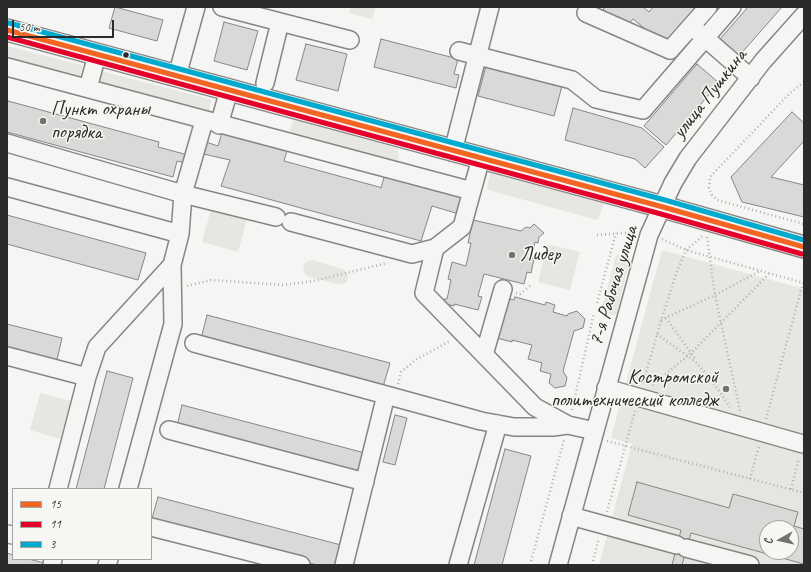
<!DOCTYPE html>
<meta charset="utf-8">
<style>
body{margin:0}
#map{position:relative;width:811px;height:572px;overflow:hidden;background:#f5f5f3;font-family:Caveat,sans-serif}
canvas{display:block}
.frame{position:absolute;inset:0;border:8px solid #2b2b2b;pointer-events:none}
.legend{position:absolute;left:12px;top:488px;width:140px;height:72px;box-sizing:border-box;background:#f6f6f2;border:1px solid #a5a5a2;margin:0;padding:5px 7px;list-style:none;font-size:12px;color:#2b2b2b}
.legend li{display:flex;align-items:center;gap:8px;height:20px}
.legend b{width:20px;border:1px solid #a5a5a2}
.north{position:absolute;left:759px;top:520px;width:40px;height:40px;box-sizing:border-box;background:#f6f6f2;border:1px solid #a5a5a2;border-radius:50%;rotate:262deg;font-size:11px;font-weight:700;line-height:16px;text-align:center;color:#2b2b2b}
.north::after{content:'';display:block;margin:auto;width:14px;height:18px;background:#727271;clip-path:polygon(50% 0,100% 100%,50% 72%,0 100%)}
.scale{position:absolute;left:12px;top:20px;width:102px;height:18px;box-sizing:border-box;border:2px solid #2b2b2b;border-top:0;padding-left:5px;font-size:12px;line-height:14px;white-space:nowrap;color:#2b2b2b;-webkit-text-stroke:3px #f6f6f2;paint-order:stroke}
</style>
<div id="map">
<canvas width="811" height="572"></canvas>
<div class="frame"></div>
<ul class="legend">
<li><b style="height:5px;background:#f26522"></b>15</li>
<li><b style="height:5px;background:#e4002b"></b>11</li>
<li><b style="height:5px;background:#00a9ce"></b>3</li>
</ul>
<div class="north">С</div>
<div class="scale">50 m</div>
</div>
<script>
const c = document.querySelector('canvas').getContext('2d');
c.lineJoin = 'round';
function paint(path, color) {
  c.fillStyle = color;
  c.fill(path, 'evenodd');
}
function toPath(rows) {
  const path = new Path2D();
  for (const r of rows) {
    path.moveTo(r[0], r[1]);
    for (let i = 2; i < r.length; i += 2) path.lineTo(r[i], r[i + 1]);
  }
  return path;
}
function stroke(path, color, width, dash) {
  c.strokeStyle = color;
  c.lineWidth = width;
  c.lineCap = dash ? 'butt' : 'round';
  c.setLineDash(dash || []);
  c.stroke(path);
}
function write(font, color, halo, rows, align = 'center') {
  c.font = font + ' Caveat,sans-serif';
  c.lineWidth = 3;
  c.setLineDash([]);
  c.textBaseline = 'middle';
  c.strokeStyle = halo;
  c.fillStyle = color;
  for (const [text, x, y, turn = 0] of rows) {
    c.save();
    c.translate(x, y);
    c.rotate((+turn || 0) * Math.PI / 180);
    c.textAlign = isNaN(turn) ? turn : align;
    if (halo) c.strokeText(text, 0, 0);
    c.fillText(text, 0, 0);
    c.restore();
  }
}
paint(toPath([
 [683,257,804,291,804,565,599,565],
 [767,528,791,528,791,552,767,552]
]), '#e5e5e2');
paint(toPath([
 [351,7,376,7,372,19,349,13],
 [7,46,81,65,82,67,80,77,79,78,7,59],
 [101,71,210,99,211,101,209,111,208,112,98,84],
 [295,120,396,148,398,149,399,164,289,134,293,121],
 [492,173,602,203,603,205,599,218,597,220,488,190,487,189,490,174],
 [211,209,247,219,238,252,202,242],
 [547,244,580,252,570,290,538,282],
 [662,250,804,289,804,490,611,438],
 [618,255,630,258,630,260,616,314,614,315,603,312,601,311,616,256],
 [313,260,345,270,348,275,347,282,343,284,337,284,309,277,305,274,303,267,305,263,308,261],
 [40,393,71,401,60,439,30,430]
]), '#e6e6e2');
const building = toPath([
 [115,7,163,20,157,41,109,28,115,7],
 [605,7,643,7,649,12,653,7,697,7,665,45,633,19,625,28,603,9,605,7],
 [748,7,782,7,739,56,720,39,748,7],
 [224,22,258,31,247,70,214,61,224,22],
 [381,39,458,59,454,74,459,75,456,88,374,67,381,39],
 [306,44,347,54,338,91,296,80,306,44],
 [697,64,719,83,666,145,644,126,697,64],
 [486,66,562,86,554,116,478,96,486,66],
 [8,101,159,142,158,147,188,155,186,163,177,161,173,177,7,132,7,106,8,101],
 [573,108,642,128,664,147,645,168,635,159,565,140,573,108],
 [792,112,804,123,804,141,771,177,804,185,804,217,742,202,731,177,792,112],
 [223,129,288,147,284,161,379,187,381,188,385,174,464,196,459,214,432,206,421,241,221,186,230,160,199,153,203,141,218,146,223,129],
 [7,215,146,253,138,280,7,244,7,215],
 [473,220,521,231,526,227,530,228,534,224,544,233,539,237,538,243,535,242,531,258,534,259,531,273,527,272,524,284,484,274,478,296,482,297,478,310,454,304,454,306,443,303,444,299,447,299,451,280,448,279,452,262,466,266,471,243,468,243,473,220],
 [515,297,545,305,546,302,555,305,553,312,567,316,568,314,577,311,585,319,583,328,574,331,563,371,567,378,565,386,555,388,549,383,551,374,540,371,542,363,528,359,532,345,512,340,512,342,497,338,506,298,514,300,515,297],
 [207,315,390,363,383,387,201,339,207,315],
 [7,324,62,338,56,364,7,351,7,324],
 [107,371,133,378,104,489,76,489,107,371],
 [182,405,365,453,359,477,176,430,182,405],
 [395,415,407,418,395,465,383,462,395,415],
 [505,449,531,456,502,565,474,565,505,449],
 [637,482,729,508,733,494,798,512,794,526,804,529,804,564,691,533,682,565,672,565,681,530,628,515,637,482],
 [767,528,791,528,791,552,767,552,767,528],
 [158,497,341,545,335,565,317,565,151,522,158,497],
 [7,553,13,555,13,559,29,559,44,563,43,565,7,565,7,553]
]);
paint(building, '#d9d9d8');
stroke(building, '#868685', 1);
const minor = toPath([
 [222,7,280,22],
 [586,13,670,50,708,7],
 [696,30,751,78],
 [459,51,572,80,596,99,643,110,732,7],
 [7,67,472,191],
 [177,76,196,7],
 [265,83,280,22,350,40],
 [88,88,97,55],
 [219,125,229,90],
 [7,143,183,194,276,217],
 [453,151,490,7],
 [7,187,180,234],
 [291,222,412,254,435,248,462,227,481,158],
 [435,248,424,293,535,407,568,425],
 [194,343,386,395],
 [484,355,503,289],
 [7,356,87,377],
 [606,388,803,444],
 [169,430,365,482],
 [58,489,87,377,97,347,172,265,180,234,183,194,204,121],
 [128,489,173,324,172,265],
 [571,516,677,545],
 [151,527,301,565],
 [7,534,13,535],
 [686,548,750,565],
 [52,565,53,559],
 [107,565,109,559],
 [344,565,386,395,481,421,514,427,553,427,568,425,595,431],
 [458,565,498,424],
 [558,565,649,235,673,183,688,158,763,61,804,15]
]);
const major = toPath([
 [7,30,663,207,804,247]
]);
stroke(minor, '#868685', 20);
stroke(major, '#868685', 24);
stroke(toPath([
 [804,82,790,93,710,177,709,188,712,195,717,200,804,224],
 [597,235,636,232],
 [707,237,715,295,740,411],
 [662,239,686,250,804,283],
 [187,286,211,280,283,285,314,281,387,263],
 [516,293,520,294,530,286],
 [597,303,616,233],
 [666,318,696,360],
 [661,320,715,295,760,271],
 [657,334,697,363,713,382,730,407],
 [643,383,661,321,676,274,686,250,704,235],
 [398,384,401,372,417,359,450,341],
 [653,385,691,353,769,274],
 [572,410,594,313],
 [766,419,803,283],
 [607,441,804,493],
 [750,479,759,446],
 [791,489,799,458],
 [607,512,635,411],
 [530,565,564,440],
 [592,565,599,538]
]), '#b0b0af', 2.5, [1, 3]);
stroke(minor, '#f5f5f3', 17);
stroke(major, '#f5f5f3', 21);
stroke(toPath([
 [7,30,663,207,804,247]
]), '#f26522', 5);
stroke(toPath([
 [7,37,661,214,802,254]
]), '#e4002b', 5);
stroke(toPath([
 [9,23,665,200,804,240]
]), '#00a9ce', 5);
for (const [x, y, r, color] of [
 [126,55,3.5,"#2b2b2b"],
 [43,121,4,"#727271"],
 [512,255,4,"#727271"],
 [726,389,4,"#727271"]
]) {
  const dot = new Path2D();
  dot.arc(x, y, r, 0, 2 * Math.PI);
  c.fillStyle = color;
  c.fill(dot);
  stroke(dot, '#f6f6f2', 1.5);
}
write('20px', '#2b2b2b', '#f6f6f2', [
 ["улица Пушкина",710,94,-52],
 ["7-я Рабочая улица",614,286,-73]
]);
write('20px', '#2b2b2b', '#f6f6f2', [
 ["Пункт охраны",51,110],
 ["порядка",51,133],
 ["Лидер",520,255],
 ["Костромской",718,378,"right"],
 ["политехнический колледж",718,401,"right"]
], 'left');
</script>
